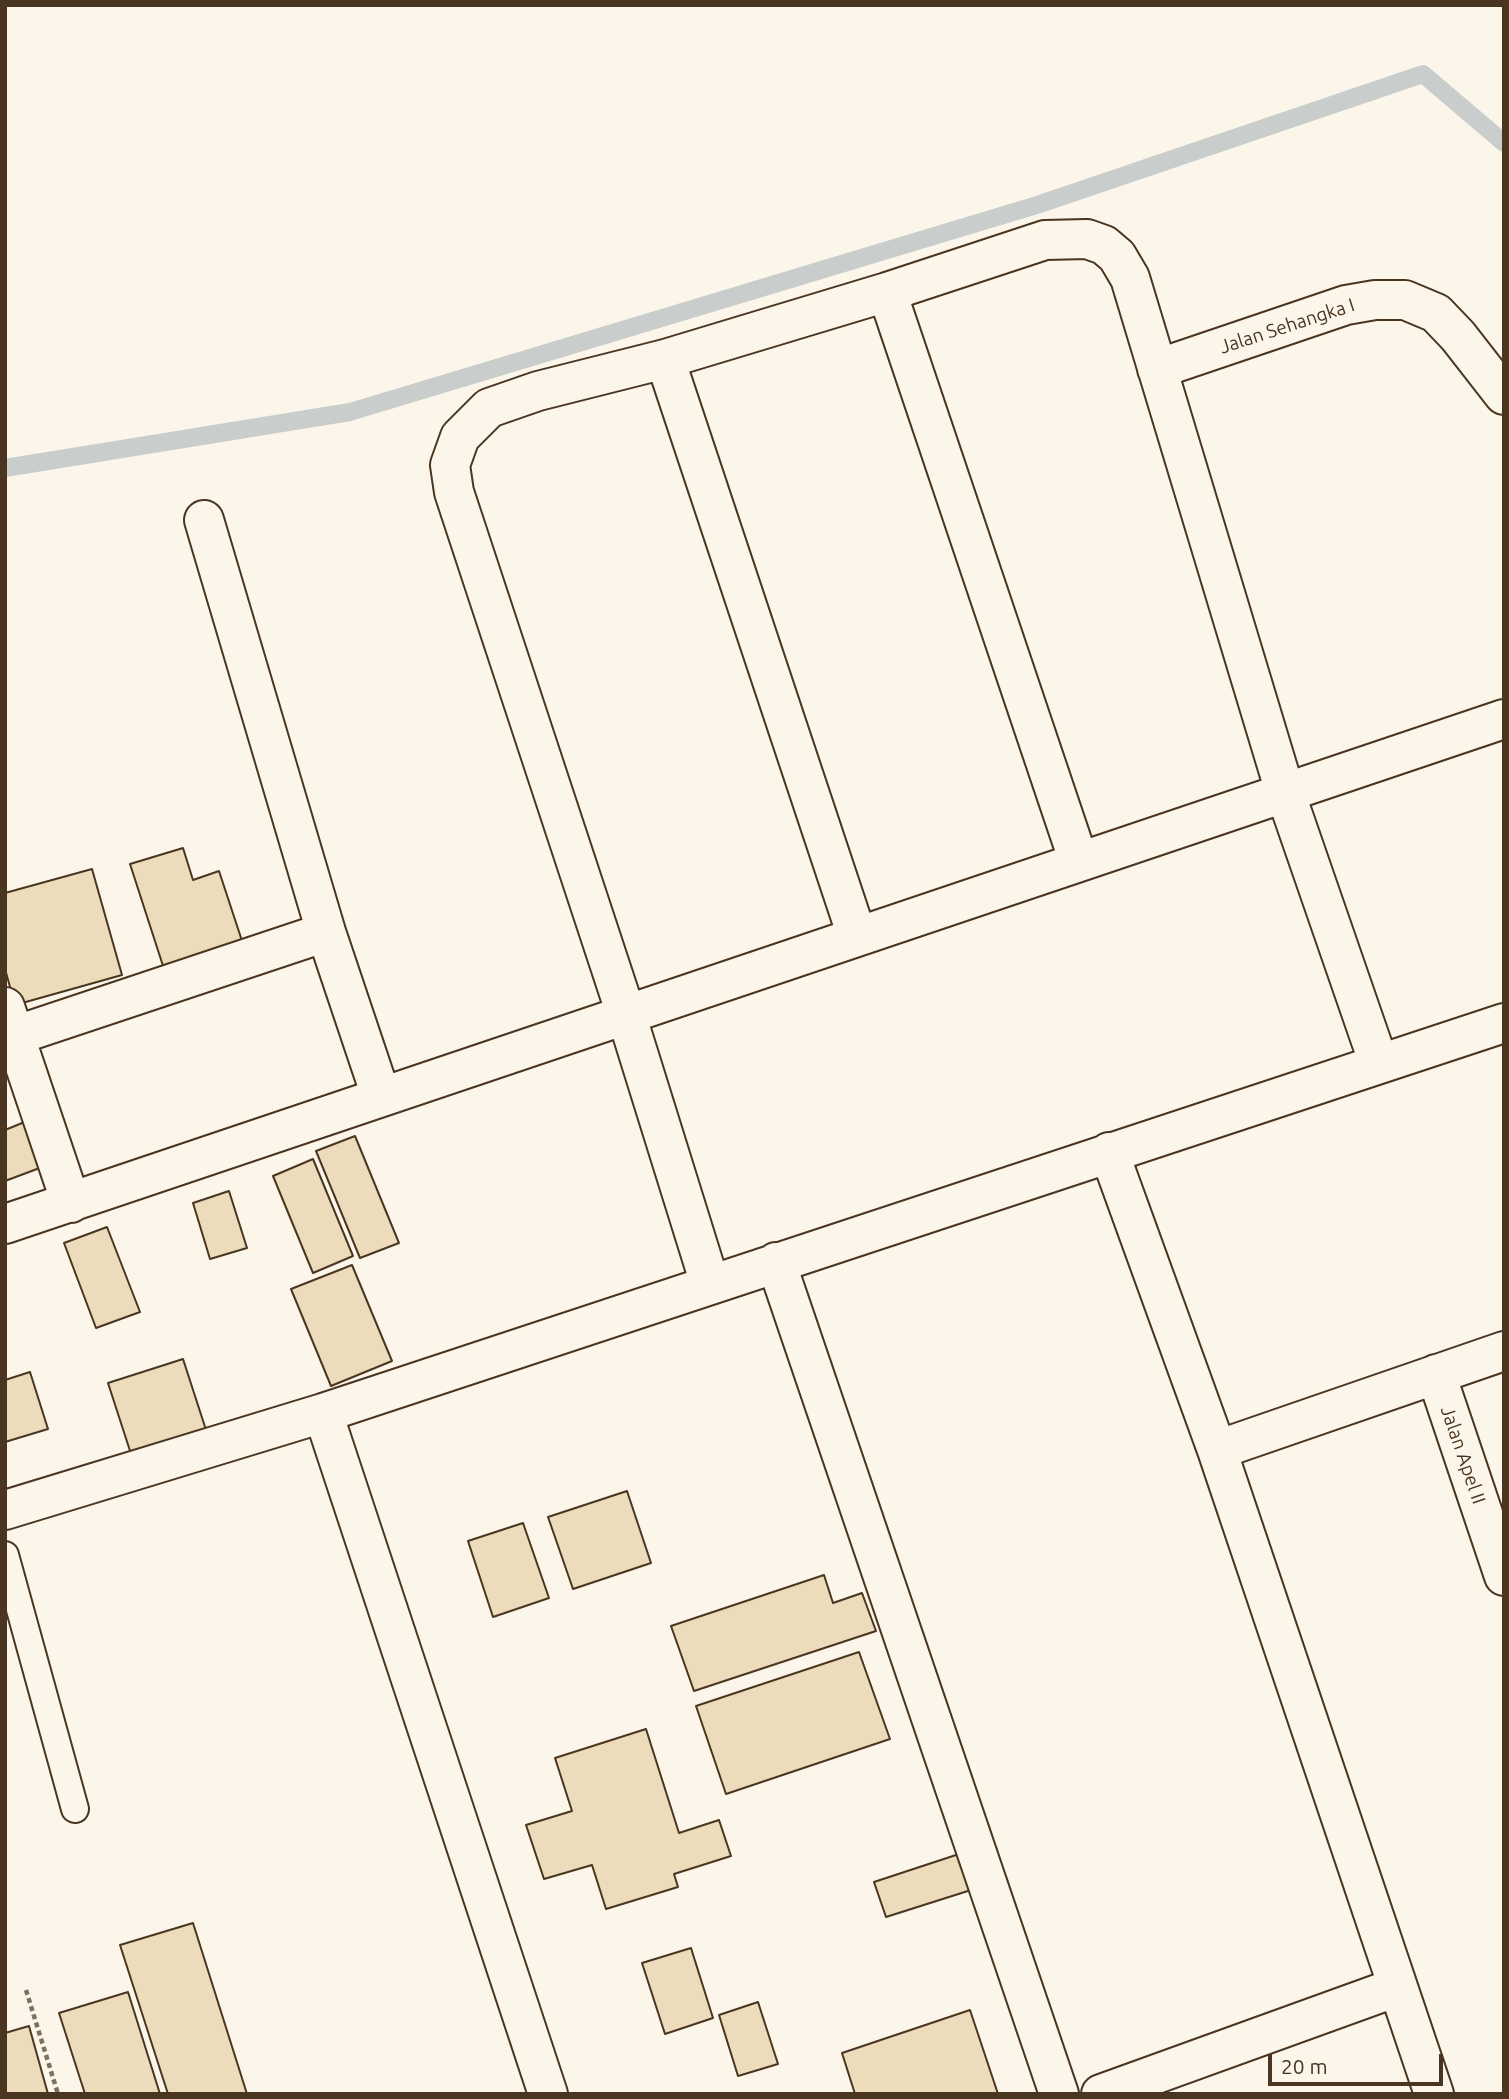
<!DOCTYPE html>
<style>
body{margin:0}
#map{position:relative;width:1509px;height:2099px;overflow:hidden;background:#fbf6e9;font-family:Ubuntu,sans-serif}
canvas{display:block}
.frame{position:absolute;inset:0;border:7px solid #4a3520;pointer-events:none}
.scale{position:absolute;left:1268px;top:2054px;width:175px;height:32px;box-sizing:border-box;border:4px solid #4a3520;border-top:0;padding-left:9px;font-size:21px;line-height:24px;white-space:nowrap;color:#4a3520;-webkit-text-stroke:5px #fbf6e9;paint-order:stroke}
</style>
<div id="map">
<canvas width="1509" height="2099"></canvas>
<div class="frame"></div>
<div class="scale">20 m</div>
</div>
<script>
const c = document.querySelector('canvas').getContext('2d');
c.lineJoin = 'round';
function toPath(rows) {
  const path = new Path2D();
  for (const r of rows) {
    path.moveTo(r[0], r[1]);
    for (let i = 2; i < r.length; i += 2) path.lineTo(r[i], r[i + 1]);
  }
  return path;
}
function stroke(path, color, width, dash) {
  c.strokeStyle = color;
  c.lineWidth = width;
  c.lineCap = dash ? 'butt' : 'round';
  c.setLineDash(dash || []);
  c.stroke(path);
}
function paint(path, color) {
  c.fillStyle = color;
  c.fill(path, 'evenodd');
}
function write(font, color, halo, rows, align = 'center') {
  c.font = font + ' Ubuntu,sans-serif';
  c.lineWidth = 5;
  c.setLineDash([]);
  c.textBaseline = 'middle';
  c.strokeStyle = halo;
  c.fillStyle = color;
  for (const [text, x, y, turn = 0] of rows) {
    c.save();
    c.translate(x, y);
    c.rotate((+turn || 0) * Math.PI / 180);
    c.textAlign = isNaN(turn) ? turn : align;
    if (halo) c.strokeText(text, 0, 0);
    c.fillText(text, 0, 0);
    c.restore();
  }
}
stroke(toPath([
 [5,468,350,412,1037,205,1423,74,1504,143]
]), '#c9cecd', 18);
const building = toPath([
 [183,848,193,880,219,871,244,947,165,972,130,864,183,848],
 [92,869,122,975,15,1005,5,969,5,893,92,869],
 [27,1121,45,1166,5,1181,5,1130,27,1121],
 [355,1136,399,1243,360,1258,316,1151,355,1136],
 [313,1159,353,1256,313,1273,273,1176,313,1159],
 [229,1191,247,1248,210,1259,193,1203,229,1191],
 [107,1227,140,1312,96,1328,64,1243,107,1227],
 [352,1265,392,1361,331,1386,291,1289,352,1265],
 [183,1359,207,1433,132,1457,108,1383,183,1359],
 [30,1372,48,1429,5,1442,5,1380,30,1372],
 [627,1491,651,1563,573,1589,548,1517,627,1491],
 [523,1523,549,1598,493,1617,468,1541,523,1523],
 [824,1575,833,1603,862,1593,876,1631,694,1691,671,1626,824,1575],
 [859,1652,890,1739,726,1794,696,1706,859,1652],
 [646,1729,679,1833,719,1820,731,1856,674,1874,678,1887,606,1909,592,1865,544,1879,526,1825,572,1811,555,1758,646,1729],
 [959,1854,971,1890,886,1917,874,1882,959,1854],
 [193,1923,247,2094,168,2094,120,1945,193,1923],
 [691,1948,713,2018,665,2034,642,1963,691,1948],
 [128,1992,160,2094,85,2094,59,2013,128,1992],
 [758,2002,778,2064,738,2076,719,2015,758,2002],
 [970,2010,998,2094,855,2094,842,2053,970,2010],
 [29,2026,48,2094,5,2094,5,2033,29,2026]
]);
paint(building, '#ecdcbc');
stroke(building, '#4a3520', 2);
const lane = toPath([
 [5,1555,75,1809]
]);
const street = toPath([
 [887,292,1079,862],
 [665,359,857,936],
 [1157,369,1346,305,1375,300,1405,300,1436,313,1458,336,1504,395],
 [204,520,326,932,381,1096],
 [5,1007,71,1203],
 [14,1036,326,932],
 [1109,1152,1217,1450,1434,2094],
 [5,1224,1504,719],
 [776,1262,1059,2094],
 [710,1284,626,1014,454,492,450,465,460,437,489,408,538,391,665,359,887,292,1045,240,1087,239,1104,245,1117,256,1130,278,1285,792,1379,1064],
 [1436,1374,1504,1576],
 [323,1413,548,2094],
 [1217,1450,1504,1351],
 [5,1510,323,1413,1504,1023],
 [1101,2094,1397,1987]
]);
stroke(lane, '#4a3520', 30);
stroke(street, '#4a3520', 42);
stroke(toPath([
 [26,1990,58,2094]
]), '#7f6f5c', 4.5, [5, 3.5]);
stroke(lane, '#fbf6e9', 26);
stroke(street, '#fbf6e9', 38);
write('19px', '#4a3520', '#fbf6e9', [
 ["Jalan Sehangka I",1287,326,-18],
 ["Jalan Apel II",1463,1455,71]
]);
</script>
